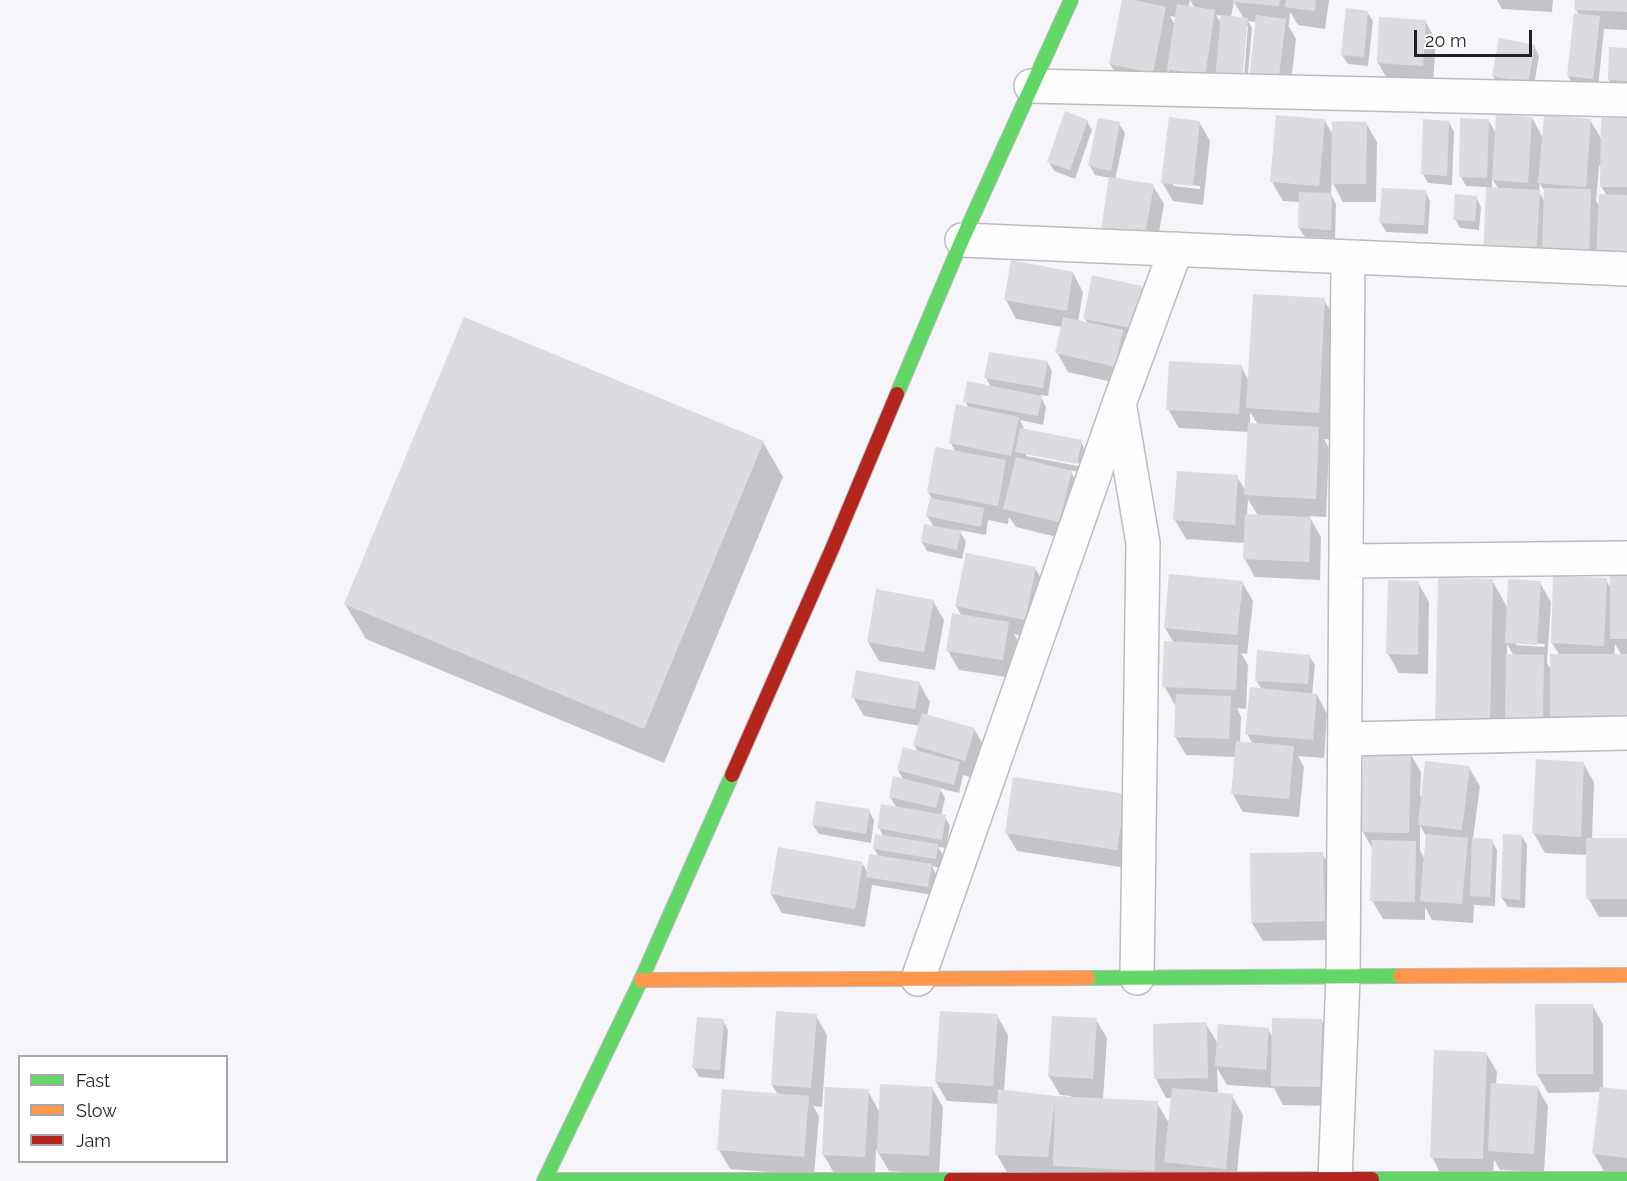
<!DOCTYPE html>
<style>
body{margin:0}
#map{position:relative;width:1627px;height:1181px;overflow:hidden;background:#f6f5fa;font-family:Raleway,sans-serif}
canvas{display:block}
.legend{position:absolute;left:18px;top:1055px;width:210px;height:108px;box-sizing:border-box;background:#fff;border:2px solid #a7a6a9;margin:0;padding:8px 10px;list-style:none;font-size:18px;color:#222027}
.legend li{display:flex;align-items:center;gap:12px;height:30px}
.legend b{width:30px;border:2px solid #a7a6a9}
.scale{position:absolute;left:1414px;top:30px;width:118px;height:27px;box-sizing:border-box;border:3px solid #222027;border-top:0;padding-left:8px;font-size:18px;line-height:21px;white-space:nowrap;color:#222027;-webkit-text-stroke:4px #fff;paint-order:stroke}
</style>
<div id="map">
<canvas width="1627" height="1181"></canvas>
<ul class="legend">
<li><b style="height:8px;background:#63d668"></b>Fast</li>
<li><b style="height:8px;background:#ff974d"></b>Slow</li>
<li><b style="height:8px;background:#b3261e"></b>Jam</li>
</ul>
<div class="scale">20 m</div>
</div>
<script>
const c = document.querySelector('canvas').getContext('2d');
c.lineJoin = 'round';
function paint(path, color) {
  c.fillStyle = color;
  c.fill(path, 'evenodd');
}
function toPath(rows) {
  const path = new Path2D();
  for (const r of rows) {
    path.moveTo(r[0], r[1]);
    for (let i = 2; i < r.length; i += 2) path.lineTo(r[i], r[i + 1]);
  }
  return path;
}
function stroke(path, color, width, dash) {
  c.strokeStyle = color;
  c.lineWidth = width;
  c.lineCap = dash ? 'butt' : 'round';
  c.setLineDash(dash || []);
  c.stroke(path);
}
paint(toPath([
 [1123,0,1190,0,1188,8,1195,9,1190,0,1329,0,1325,29,1298,25,1290,12,1289,25,1288,25,1296,39,1289,101,1179,88,1168,69,1163,92,1121,83,1110,64],
 [1234,2,1244,19,1231,17],
 [1216,15,1222,16,1222,24],
 [1170,16,1176,17,1175,25],
 [1248,21,1256,22,1251,74,1248,73,1252,28],
 [1245,26,1248,26,1243,89,1240,89],
 [1497,0,1553,0,1552,12,1502,9],
 [1576,0,1627,0,1627,30,1604,29,1598,88,1573,85,1568,76,1579,15,1576,10],
 [1367,12,1373,21,1368,66,1348,64,1342,55],
 [1425,21,1436,40,1433,84,1389,82,1378,63],
 [1534,46,1539,56,1533,91,1499,85,1493,76],
 [1627,49,1627,90,1615,89,1609,80],
 [1532,118,1543,138,1590,120,1602,140,1627,120,1627,276,1484,255,1487,187,1466,186,1461,177,1488,120,1496,133],
 [1599,166,1602,166,1601,186,1607,196,1600,207,1596,201],
 [1492,178,1499,190,1492,189],
 [1540,183,1545,192,1545,202,1539,192],
 [1087,121,1092,130,1075,179,1054,171,1049,162],
 [1325,121,1333,135,1366,123,1377,142,1376,202,1343,202,1332,182,1331,194,1336,204,1335,238,1305,237,1299,228,1300,202,1283,201,1272,182],
 [1199,122,1210,141,1203,205,1173,201,1162,182],
 [1173,183,1200,186,1200,189,1173,186],
 [1449,122,1454,132,1452,185,1428,183,1423,174],
 [1119,124,1125,133,1115,180,1153,186,1164,204,1155,254,1113,247,1102,228,1110,178,1095,175,1090,166],
 [1425,191,1430,201,1428,234,1386,232,1381,223],
 [1476,197,1481,207,1479,230,1460,228,1455,219],
 [1073,273,1083,292,1078,322,1088,324,1085,318,1141,287,1152,306,1125,385,1068,372,1057,353,1062,327,1016,319,1006,300],
 [1324,300,1340,327,1334,440,1324,439,1329,448,1326,517,1309,516,1321,537,1320,580,1255,577,1244,558,1245,543,1186,539,1175,520,1237,477,1246,491,1249,432,1179,428,1168,409,1241,366,1249,381],
 [1250,412,1258,425,1250,425],
 [1248,499,1258,516,1247,516],
 [1047,362,1052,371,1048,396,1040,395,1046,407,1043,425,1020,420,1025,431,1081,442,1086,451,1084,464,1026,453,1026,456,1083,467,1082,473,1070,470,1081,491,1069,540,1016,527,1009,517,1008,524,988,520,986,535,959,530,966,542,962,559,927,551,922,542,934,527,927,516,933,500,928,492,956,452,950,442,969,409,965,401,991,387,986,378],
 [763,442,783,477,664,763,366,639,345,604],
 [1035,568,1046,587,1036,639,1014,634,1019,643,1013,678,959,670,948,651,962,617,956,606],
 [1627,574,1627,746,1517,737,1506,717,1505,754,1452,753,1492,580,1508,609,1540,583,1551,602,1547,663,1552,671,1560,656,1552,643,1554,578,1606,580,1612,590],
 [1516,642,1545,644,1544,647,1516,645],
 [1507,644,1514,656,1507,655],
 [1615,644,1622,656,1614,656],
 [1242,582,1253,601,1247,654,1241,653,1248,665,1246,709,1237,708,1241,717,1240,743,1253,744,1247,734,1262,690,1256,680,1309,656,1315,665,1312,695,1317,695,1327,714,1324,758,1298,756,1304,767,1299,817,1243,812,1232,793,1236,757,1186,755,1175,736,1177,705,1175,705,1164,686,1174,643,1165,628],
 [1418,583,1429,602,1428,674,1399,673,1388,654],
 [933,601,944,620,935,670,879,661,868,642],
 [919,683,930,702,927,716,974,729,985,748,976,779,963,775,959,793,939,788,945,798,941,816,945,817,950,826,946,848,938,847,943,855,941,868,932,866,936,874,933,895,872,885,865,927,782,913,771,894,862,863,868,873,879,857,874,849,884,837,879,828,897,808,890,797,904,781,898,770,919,753,914,745,920,726,864,716,853,697],
 [1410,753,1421,772,1420,796,1423,797,1469,768,1480,786,1473,839,1492,841,1497,850,1495,906,1474,905,1473,923,1432,920,1425,907,1425,920,1383,919,1372,900,1373,850,1363,832],
 [1420,825,1427,838,1425,860,1420,850],
 [1583,763,1594,782,1592,839,1627,839,1627,917,1599,917,1588,898,1588,855,1545,853,1534,834],
 [1125,796,1127,868,1017,851,1006,832],
 [869,811,874,820,871,843,819,834,813,825],
 [1522,836,1527,845,1525,908,1508,907,1502,898],
 [1322,853,1333,872,1335,940,1263,941,1252,923],
 [1592,1005,1603,1024,1603,1089,1627,1092,1627,1175,1605,1173,1594,1154,1601,1092,1548,1093,1537,1074],
 [941,1013,997,1016,1008,1035,1004,1091,1071,1098,1071,1096,1060,1095,1049,1076,1096,1020,1107,1038,1103,1100,1157,1103,1170,1125,1173,1098,1166,1098,1156,1079,1206,1024,1218,1044,1268,1029,1273,1038,1321,1020,1332,1039,1330,1106,1283,1105,1274,1088,1227,1085,1217,1068,1218,1094,1232,1096,1243,1115,1236,1181,1008,1174,997,1155,999,1104,947,1101,936,1082],
 [816,1016,827,1035,822,1107,813,1106,819,1116,814,1175,730,1169,719,1150,778,1095,772,1085],
 [723,1021,728,1030,724,1079,699,1077,694,1068],
 [1486,1053,1497,1072,1496,1085,1537,1087,1548,1106,1544,1172,1500,1170,1494,1159,1493,1177,1442,1176,1432,1157],
 [932,1088,943,1107,939,1175,889,1171,876,1149,875,1175,834,1173,823,1154,868,1091,880,1113]
]), '#0003');
paint(toPath([
 [1122,0,1134,0,1166,7,1153,73,1109,64],
 [1233,0,1280,0,1279,6,1233,2],
 [1286,0,1316,0,1315,11,1285,7],
 [1575,0,1627,0,1627,12,1574,10],
 [1177,4,1215,10,1205,76,1167,69],
 [1346,8,1368,11,1364,57,1341,55],
 [1574,13,1600,16,1593,79,1567,76],
 [1221,15,1248,18,1242,81,1215,78],
 [1256,15,1286,19,1278,83,1249,80],
 [1379,17,1426,20,1423,66,1377,63],
 [1499,38,1535,45,1528,83,1492,76],
 [1609,47,1627,48,1627,81,1608,80],
 [1065,111,1088,120,1070,170,1047,162],
 [1496,114,1532,117,1528,183,1492,180],
 [1276,115,1325,119,1319,186,1270,182],
 [1544,115,1591,119,1586,187,1538,183],
 [1169,117,1200,121,1193,186,1161,183],
 [1098,118,1120,122,1111,171,1088,166],
 [1460,118,1489,119,1487,178,1459,177],
 [1601,118,1627,118,1627,187,1600,187],
 [1423,119,1449,121,1447,176,1421,174],
 [1332,121,1367,122,1366,184,1331,184],
 [1109,177,1154,184,1145,236,1101,229],
 [1486,187,1540,190,1536,258,1483,256],
 [1382,188,1426,190,1424,225,1379,223],
 [1544,188,1591,189,1589,258,1542,256],
 [1299,192,1332,193,1331,230,1298,228],
 [1455,194,1477,196,1475,221,1453,220],
 [1599,194,1627,195,1627,258,1596,257],
 [1011,260,1073,272,1067,311,1004,300],
 [1092,275,1142,286,1133,328,1083,319],
 [1253,294,1325,298,1319,413,1246,408],
 [464,317,764,441,644,729,344,604],
 [1063,317,1123,330,1115,367,1055,353],
 [989,352,1048,361,1043,388,984,378],
 [1169,361,1242,365,1239,414,1166,410],
 [967,381,1042,396,1038,416,963,402],
 [956,404,1019,417,1011,456,949,443],
 [1248,423,1319,427,1316,499,1244,495],
 [1020,428,1082,440,1077,464,1015,452],
 [935,447,1006,460,998,506,927,492],
 [1016,457,1072,471,1059,522,1003,509],
 [1177,471,1238,475,1235,525,1173,520],
 [930,498,984,508,981,527,926,516],
 [1245,514,1311,517,1309,562,1243,559],
 [924,524,961,531,957,550,921,542],
 [966,553,1036,567,1025,620,955,606],
 [1610,572,1627,572,1627,639,1610,639],
 [1169,574,1243,581,1237,635,1164,628],
 [1553,576,1607,578,1604,646,1551,643],
 [1438,578,1493,579,1490,727,1435,726],
 [1508,579,1541,581,1537,645,1505,643],
 [1388,580,1419,581,1418,655,1386,654],
 [876,589,934,600,924,652,867,642],
 [952,613,1009,622,1003,660,946,651],
 [1164,641,1238,645,1236,690,1162,687],
 [1257,650,1310,655,1308,684,1255,681],
 [1506,654,1544,655,1543,719,1505,718],
 [1550,654,1627,654,1627,727,1550,727],
 [856,670,920,682,915,709,851,698],
 [1250,687,1317,694,1313,740,1245,734],
 [1176,694,1231,696,1229,739,1174,737],
 [922,713,975,728,965,761,913,745],
 [1236,741,1294,746,1289,799,1231,794],
 [903,747,960,762,954,785,897,770],
 [1363,750,1411,751,1409,833,1361,832],
 [1536,759,1584,762,1581,837,1532,834],
 [1425,761,1470,766,1462,830,1418,825],
 [893,776,941,788,936,808,889,797],
 [1013,777,1126,794,1117,850,1005,833],
 [816,801,870,809,866,834,812,825],
 [881,804,946,815,942,840,877,828],
 [875,834,938,844,936,859,873,849],
 [1426,834,1468,838,1462,904,1420,901],
 [1503,834,1522,835,1520,900,1501,898],
 [1472,838,1493,839,1490,897,1470,896],
 [1586,838,1627,838,1627,899,1586,899],
 [1372,840,1416,841,1415,902,1370,901],
 [778,847,863,862,855,909,770,894],
 [1323,852,1325,921,1251,923,1250,853],
 [869,854,932,864,928,887,866,877],
 [1535,1004,1593,1004,1593,1074,1536,1074],
 [776,1011,817,1014,811,1088,771,1085],
 [940,1011,998,1014,993,1086,935,1082],
 [1052,1016,1097,1018,1093,1079,1048,1076],
 [697,1017,724,1019,720,1070,692,1068],
 [1272,1018,1322,1019,1320,1087,1271,1086],
 [1207,1022,1208,1078,1154,1079,1153,1024],
 [1218,1024,1269,1028,1266,1070,1215,1066],
 [1434,1050,1487,1052,1483,1159,1430,1158],
 [1491,1083,1538,1086,1534,1154,1488,1151],
 [880,1084,933,1087,929,1156,877,1153],
 [825,1087,869,1089,865,1157,822,1155],
 [1600,1087,1627,1090,1627,1158,1592,1154],
 [1172,1088,1233,1094,1226,1169,1164,1162],
 [722,1089,809,1096,804,1157,717,1150],
 [998,1089,1055,1096,1158,1101,1154,1171,1053,1166,1055,1101,1048,1157,995,1155]
]), '#dcdbe0');
const street = toPath([
 [1031,86,1627,100],
 [962,240,1627,269],
 [1120,408,1143,543,1137,978],
 [1346,561,1627,558],
 [1345,739,1627,733],
 [918,979,1119,404,1176,249],
 [1335,1181,1343,977,1348,257]
]);
const fast = toPath([
 [897,394,962,240,1071,0],
 [1088,978,1400,976],
 [1372,1179,1627,1179],
 [545,1180,951,1180],
 [544,1181,641,980,732,775]
]);
const slow = toPath([
 [1400,976,1627,975],
 [641,980,1088,978]
]);
const jam = toPath([
 [732,775,832,549,897,394],
 [951,1180,1372,1179]
]);
stroke(street, '#bcbbc0', 36);
stroke(fast, '#bcbbc0', 16);
stroke(slow, '#bcbbc0', 16);
stroke(jam, '#bcbbc0', 16);
stroke(street, '#fefefe', 33);
stroke(fast, '#63d668', 14);
stroke(slow, '#ff974d', 14);
stroke(jam, '#b3261e', 14);
</script>
